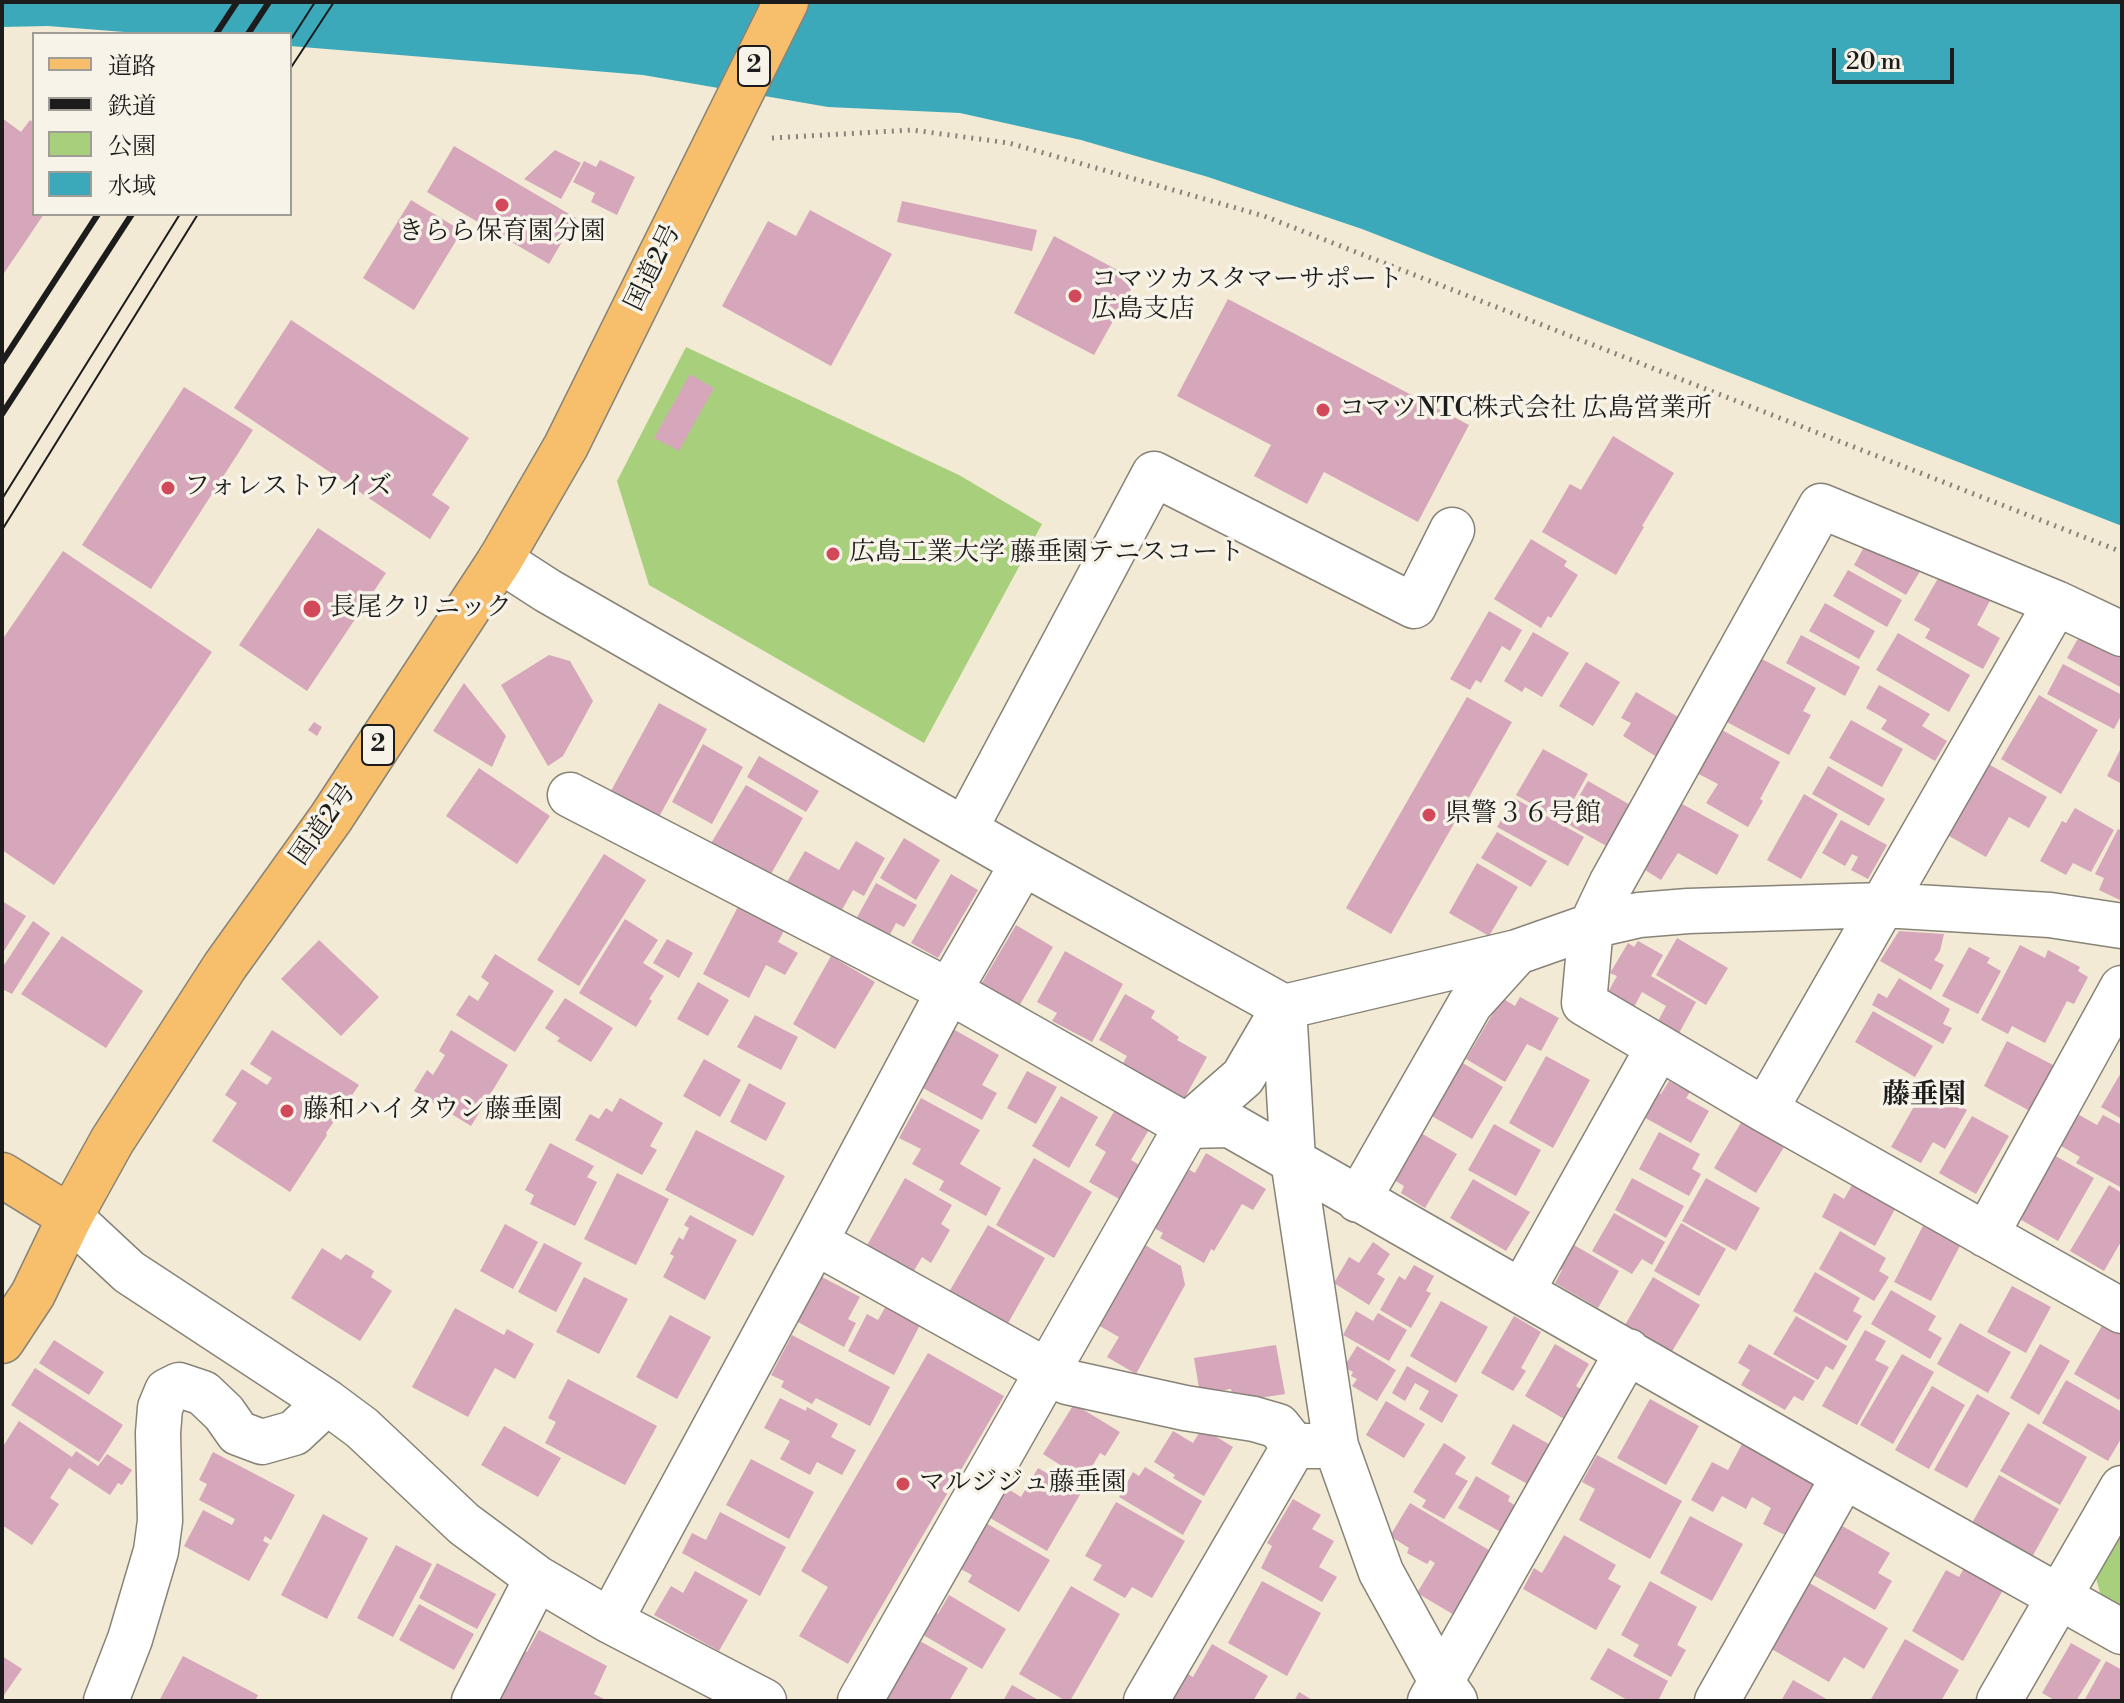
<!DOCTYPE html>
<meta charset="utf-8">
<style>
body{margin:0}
#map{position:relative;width:2124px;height:1703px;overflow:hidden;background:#f2ead4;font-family:"Libre Bodoni","Noto Serif JP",serif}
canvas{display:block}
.frame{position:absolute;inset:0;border:4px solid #1c1c1c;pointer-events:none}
.legend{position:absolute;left:32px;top:32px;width:260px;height:184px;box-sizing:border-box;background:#f7f3e8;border:2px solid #9f9d96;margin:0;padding:10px 14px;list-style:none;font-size:24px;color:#1c1c1c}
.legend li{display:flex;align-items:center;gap:16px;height:40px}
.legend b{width:40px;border:2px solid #9f9d96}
.scale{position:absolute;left:1832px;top:48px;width:122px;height:36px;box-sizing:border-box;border:4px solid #1c1c1c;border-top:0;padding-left:10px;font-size:24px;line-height:28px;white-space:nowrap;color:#1c1c1c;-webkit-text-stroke:6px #f7f3e8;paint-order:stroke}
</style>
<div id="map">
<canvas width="2124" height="1703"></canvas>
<div class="frame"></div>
<ul class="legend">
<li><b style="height:10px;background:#f7bf6c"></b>道路</li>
<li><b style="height:10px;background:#1c1c1c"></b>鉄道</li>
<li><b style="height:22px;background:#a8d07c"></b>公園</li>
<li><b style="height:22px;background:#3ca9bb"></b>水域</li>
</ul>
<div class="scale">20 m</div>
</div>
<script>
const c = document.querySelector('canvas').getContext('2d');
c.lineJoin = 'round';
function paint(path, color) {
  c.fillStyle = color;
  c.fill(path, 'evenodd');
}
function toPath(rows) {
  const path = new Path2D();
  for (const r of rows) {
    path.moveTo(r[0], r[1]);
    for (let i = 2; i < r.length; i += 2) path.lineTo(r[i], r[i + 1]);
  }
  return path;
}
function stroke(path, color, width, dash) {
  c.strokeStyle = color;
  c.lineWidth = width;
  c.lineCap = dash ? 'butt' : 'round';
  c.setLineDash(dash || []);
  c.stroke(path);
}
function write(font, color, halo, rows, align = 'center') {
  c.font = font + ' "Libre Bodoni","Noto Serif JP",serif';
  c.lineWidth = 7;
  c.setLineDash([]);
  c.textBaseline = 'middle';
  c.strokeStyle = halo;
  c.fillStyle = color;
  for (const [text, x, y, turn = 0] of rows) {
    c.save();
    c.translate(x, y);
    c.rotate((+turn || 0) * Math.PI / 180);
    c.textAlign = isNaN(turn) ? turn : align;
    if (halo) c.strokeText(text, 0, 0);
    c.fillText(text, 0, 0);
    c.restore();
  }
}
paint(toPath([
 [686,347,959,475,1042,524,924,743,649,585,617,481],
 [2122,1533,2122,1611,2102,1600,2096,1578]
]), '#a8d07c');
paint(toPath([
 [2,2,2122,2,2122,526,1362,229,1208,177,1081,140,960,113,828,107,643,75,290,46,290,34,150,34,48,26,2,27]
]), '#3ca9bb');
paint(toPath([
 [2,118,21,132,30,120,34,123,34,214,44,214,2,276],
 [454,146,576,218,549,264,427,192],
 [555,150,581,163,561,199,524,179],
 [600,160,635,177,617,215,591,202,595,193,573,182,584,161,596,167],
 [411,200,462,231,414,310,363,278],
 [902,201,1037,230,1032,251,897,222],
 [810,210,892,254,831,366,722,306,768,221,796,236],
 [1054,236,1136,280,1094,355,1014,313],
 [1228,299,1469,425,1418,522,1324,472,1307,504,1254,476,1271,445,1177,396],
 [291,320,469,438,432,495,450,507,430,539,234,408],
 [690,374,714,388,679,451,654,438],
 [184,387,253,430,151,589,82,545],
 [1613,436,1674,473,1642,526,1644,527,1616,575,1542,532,1570,484,1581,490],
 [318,528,386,573,307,691,239,645],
 [1869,538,1922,568,1906,595,1854,565],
 [1531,539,1567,561,1564,566,1578,575,1551,618,1548,616,1541,628,1494,599],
 [63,551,212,652,54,885,2,850,2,640],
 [1944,568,1993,595,1977,625,2000,638,1983,669,1925,638,1930,629,1914,620],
 [1848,570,1902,600,1887,627,1833,596],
 [1825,603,1875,631,1859,659,1809,631],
 [1489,611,1522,630,1510,651,1502,646,1481,683,1476,680,1470,690,1450,679],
 [2085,626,2122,646,2122,688,2067,658],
 [1533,632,1569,653,1542,697,1525,687,1522,692,1504,681],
 [1898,633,1970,675,1949,712,1876,670],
 [1801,635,1860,667,1845,696,1786,663],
 [1751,653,1816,688,1803,711,1811,715,1789,755,1725,721],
 [549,655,570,661,593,701,563,756,548,766,501,685],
 [1586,662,1620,682,1593,726,1559,706],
 [2063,664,2122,695,2122,714,2114,729,2047,694],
 [464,683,506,736,492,767,433,731],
 [1879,685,1930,714,1922,726,1947,741,1935,761,1881,729,1887,720,1866,708],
 [1636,692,1680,718,1657,757,1623,736,1631,723,1621,718],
 [2039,695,2098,730,2061,794,2001,759],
 [1467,697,1512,722,1391,934,1346,908],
 [659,703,707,729,654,826,606,800],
 [1851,720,1903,749,1882,787,1829,758],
 [314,722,322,727,317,736,308,730],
 [1713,725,1780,762,1760,799,1763,801,1748,827,1706,803,1718,784,1689,769],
 [703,744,743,767,712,824,672,802],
 [2122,746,2122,784,2107,776],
 [1543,749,1588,774,1562,821,1516,795],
 [759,756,819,791,806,812,747,777],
 [1983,761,2047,797,2029,828,2009,817,1986,857,1942,832],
 [1828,766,1885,799,1869,826,1812,794],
 [479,768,550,816,517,864,446,816],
 [1588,781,1634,807,1610,848,1564,822],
 [746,785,803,818,768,879,710,845],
 [1804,794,1838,814,1801,879,1767,860],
 [1514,798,1584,837,1568,866,1497,827],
 [1673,799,1739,835,1717,875,1678,853,1661,880,1637,865],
 [2075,808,2114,830,2091,872,2073,863,2066,875,2040,861,2062,821,2066,823],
 [1841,820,1887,845,1868,879,1851,870,1858,857,1852,854,1845,866,1822,853],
 [2118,829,2122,831,2122,893,2120,900,2099,890,2104,878,2095,874],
 [1497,832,1547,861,1531,887,1481,858],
 [904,838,940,860,916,900,880,878],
 [856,841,885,858,864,896,853,890,837,919,783,889,805,851,839,870],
 [604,854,646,880,579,986,537,960],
 [1477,863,1518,887,1489,936,1449,913],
 [951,874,978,890,938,958,911,943],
 [876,883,917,905,904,927,896,923,884,946,851,928],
 [742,899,788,923,778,942,798,953,785,975,766,965,749,998,703,974],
 [2,901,26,916,2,954],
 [625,919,658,940,643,963,664,976,649,999,652,1001,636,1027,579,993],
 [33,921,50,933,12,994,2,989,2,968],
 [1016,925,1053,947,1018,1008,980,986],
 [1899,931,1944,934,1940,951,1934,960,1944,965,1931,990,1880,961],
 [62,936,143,991,106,1048,21,994],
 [1677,938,1728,968,1706,1005,1656,975],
 [667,939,693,953,679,978,653,963],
 [319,940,379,997,341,1036,281,979],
 [1638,941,1663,955,1651,976,1696,1002,1677,1037,1656,1025,1666,1006,1642,992,1633,1009,1607,994,1617,976,1610,973,1628,943,1634,947],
 [2020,945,2045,958,2048,950,2080,967,2078,971,2088,977,2074,1004,2067,1001,2045,1043,2012,1026,2008,1034,1981,1020],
 [1969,947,1990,958,1987,963,2001,971,1978,1014,1942,996],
 [1065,951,1123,984,1092,1042,1052,1021,1057,1013,1037,1002],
 [495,954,554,991,515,1052,456,1015,469,995,478,1001,489,983,481,977],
 [831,956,875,982,835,1049,793,1024],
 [1899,978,1950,1009,1943,1024,1952,1028,1943,1044,1872,1005,1878,993,1887,998],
 [698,982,729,1000,708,1036,677,1019],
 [1125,994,1155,1011,1151,1018,1179,1037,1177,1040,1207,1057,1183,1101,1122,1065,1127,1056,1099,1040],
 [1520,997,1559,1018,1541,1051,1527,1044,1505,1082,1466,1059,1502,998,1515,1006],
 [565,998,613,1028,591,1062,557,1041,560,1038,545,1028],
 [1873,1011,1933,1046,1915,1077,1855,1042],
 [755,1015,798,1037,781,1070,737,1047],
 [953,1029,999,1055,982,1085,997,1093,982,1120,919,1086],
 [272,1030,359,1085,326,1133,327,1135,290,1192,212,1141,237,1103,225,1095,242,1069,267,1085,272,1078,250,1064],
 [451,1030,508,1065,471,1126,414,1091,427,1070,433,1075,445,1055,439,1051],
 [2007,1041,2055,1066,2030,1111,1984,1086],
 [1546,1056,1590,1080,1553,1148,1509,1123],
 [704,1059,741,1080,720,1117,683,1096],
 [1461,1062,1503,1087,1472,1139,1430,1115],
 [1027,1071,1057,1087,1036,1124,1007,1108],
 [2122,1071,2122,1119,2101,1107],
 [1669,1081,1690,1092,1686,1098,1709,1111,1691,1143,1638,1114,1651,1089,1661,1094],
 [749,1083,786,1103,766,1141,730,1122],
 [1925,1087,1967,1110,1945,1149,1933,1142,1921,1163,1891,1147],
 [1061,1096,1098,1117,1069,1168,1032,1146],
 [620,1098,663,1123,650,1146,657,1150,642,1175,575,1140,590,1114,599,1119,606,1108,612,1112],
 [921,1098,980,1130,960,1164,1001,1188,986,1216,939,1190,944,1181,912,1164,921,1149,899,1138],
 [1120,1101,1154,1121,1131,1160,1148,1170,1128,1204,1089,1182,1106,1152,1095,1145],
 [2074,1112,2097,1125,2103,1115,2122,1125,2122,1188,2076,1163,2080,1157,2056,1143],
 [1972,1116,2009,1136,1976,1194,1939,1173],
 [1742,1121,1784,1147,1756,1193,1714,1168],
 [1494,1124,1541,1150,1516,1196,1468,1170],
 [696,1130,785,1176,753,1236,665,1190],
 [1659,1132,1700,1154,1692,1169,1701,1174,1689,1196,1639,1169],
 [1421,1133,1457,1154,1425,1208,1401,1193,1404,1186,1394,1180],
 [550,1143,594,1166,587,1177,597,1182,575,1226,530,1204,534,1195,525,1190],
 [1206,1153,1266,1189,1253,1210,1242,1204,1214,1251,1211,1249,1204,1263,1160,1238,1163,1233,1149,1225,1184,1167,1195,1173],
 [2054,1155,2094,1178,2058,1241,2018,1218],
 [1034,1158,1092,1192,1054,1258,996,1225],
 [617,1173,669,1199,636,1265,584,1239],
 [905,1178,952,1205,941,1224,950,1230,931,1263,922,1257,911,1276,865,1249],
 [1632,1178,1684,1206,1666,1238,1615,1210],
 [1706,1178,1760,1208,1736,1251,1682,1221],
 [1473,1179,1530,1212,1506,1251,1450,1218],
 [1852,1185,1895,1209,1875,1246,1822,1217,1834,1193,1844,1199],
 [2109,1185,2122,1193,2122,1240,2104,1271,2070,1251],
 [1614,1213,1665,1242,1652,1265,1642,1259,1632,1274,1592,1251],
 [690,1215,737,1240,705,1300,663,1277,674,1256,670,1254,679,1237,683,1240,689,1228,684,1225],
 [1681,1223,1726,1249,1699,1296,1654,1271],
 [505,1224,538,1242,513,1289,480,1271],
 [1924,1224,1961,1244,1931,1301,1894,1282],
 [988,1225,1045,1258,1007,1325,949,1292],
 [1840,1231,1886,1258,1879,1271,1889,1277,1874,1301,1819,1269],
 [1567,1241,1619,1271,1598,1308,1555,1283,1562,1270,1553,1265],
 [1373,1242,1390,1254,1377,1274,1385,1279,1369,1305,1334,1283,1349,1257,1359,1263],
 [544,1243,582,1263,556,1312,518,1292],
 [1145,1245,1181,1266,1185,1285,1136,1374,1107,1357,1119,1337,1098,1325],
 [322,1248,341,1260,346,1254,374,1271,371,1277,392,1291,360,1341,291,1298],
 [1414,1265,1434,1276,1426,1291,1431,1293,1411,1328,1380,1310,1399,1276,1405,1280],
 [1815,1272,1860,1298,1853,1311,1862,1316,1847,1341,1793,1311],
 [820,1276,860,1297,848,1319,856,1323,844,1347,796,1321],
 [584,1277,628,1299,599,1354,556,1332],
 [1653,1277,1700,1305,1671,1353,1625,1325],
 [2012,1286,2051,1307,2026,1353,1987,1332],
 [1891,1290,1936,1316,1928,1330,1942,1338,1930,1359,1871,1324],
 [1441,1301,1488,1327,1456,1383,1410,1356],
 [886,1306,921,1323,894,1375,848,1351,867,1314,878,1320],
 [455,1308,504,1335,507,1329,534,1344,515,1379,495,1368,468,1417,412,1387],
 [1356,1311,1373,1321,1378,1313,1407,1330,1389,1361,1343,1335],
 [670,1315,711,1337,677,1399,636,1377],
 [1514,1316,1541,1332,1521,1368,1526,1371,1513,1391,1481,1373],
 [1796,1316,1847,1346,1833,1370,1826,1366,1818,1380,1773,1354],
 [1960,1323,2011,1352,1988,1393,1937,1364],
 [2103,1324,2122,1334,2122,1395,2119,1400,2074,1374],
 [1865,1330,1886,1341,1875,1360,1889,1367,1857,1425,1822,1406],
 [792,1335,890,1387,870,1426,816,1398,812,1404,781,1387,784,1381,771,1375],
 [54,1340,104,1372,89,1395,39,1363],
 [1555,1344,1589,1364,1576,1386,1589,1394,1571,1423,1525,1396],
 [1749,1344,1815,1381,1803,1401,1794,1396,1785,1410,1741,1385,1750,1370,1738,1363],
 [2040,1344,2070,1361,2039,1415,2010,1398],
 [1276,1345,1285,1394,1234,1402,1231,1389,1200,1394,1194,1358],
 [1357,1346,1396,1370,1377,1401,1352,1386,1357,1379,1351,1376,1353,1372,1344,1367],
 [928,1353,1004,1396,848,1664,799,1636,828,1587,801,1571],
 [1902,1354,1934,1372,1893,1444,1860,1425],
 [1407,1366,1458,1395,1442,1423,1419,1409,1429,1391,1415,1383,1405,1401,1392,1393],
 [35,1368,123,1425,99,1462,11,1405],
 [568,1379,657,1426,625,1485,545,1443,556,1422,548,1418],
 [2066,1380,2122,1412,2122,1437,2108,1461,2042,1423],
 [1932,1386,1965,1405,1929,1469,1895,1450],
 [1977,1394,2010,1413,1967,1488,1934,1470],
 [780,1398,806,1411,807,1407,838,1424,831,1437,856,1450,842,1475,817,1462,810,1475,780,1459,790,1441,764,1428],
 [1650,1399,1699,1426,1666,1485,1617,1458],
 [1386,1401,1425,1424,1404,1458,1366,1435],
 [1074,1404,1120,1432,1105,1456,1100,1453,1084,1480,1043,1454],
 [19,1421,72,1457,76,1451,98,1466,107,1454,132,1470,122,1485,118,1483,110,1495,69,1468,50,1498,59,1504,32,1545,2,1525,2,1448],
 [2028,1423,2087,1457,2060,1505,2000,1471],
 [1513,1424,1556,1448,1533,1487,1491,1464],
 [504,1426,561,1458,538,1497,481,1465],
 [1202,1428,1233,1447,1204,1496,1173,1478,1175,1475,1154,1462,1173,1431,1193,1443],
 [1743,1442,1822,1487,1793,1539,1763,1524,1771,1508,1752,1497,1746,1509,1722,1496,1713,1512,1691,1500,1712,1462,1728,1470],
 [1444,1443,1466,1457,1455,1474,1468,1481,1444,1519,1422,1507,1426,1500,1413,1492],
 [213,1452,295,1495,271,1540,265,1536,263,1541,269,1544,249,1581,184,1546,203,1510,232,1525,235,1519,199,1500,207,1484,199,1480],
 [1597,1455,1682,1501,1650,1559,1579,1520,1595,1489,1582,1482],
 [751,1459,814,1492,789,1539,726,1505],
 [1145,1467,1202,1501,1183,1535,1119,1497,1133,1472,1139,1476],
 [1038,1468,1081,1493,1047,1551,985,1515,1003,1486,1021,1497],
 [1999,1475,2059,1509,2032,1557,1972,1523],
 [1476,1476,1510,1496,1508,1501,1522,1510,1508,1536,1458,1508],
 [1293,1499,1321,1515,1312,1529,1334,1541,1319,1567,1337,1577,1322,1602,1261,1568,1272,1546,1267,1543],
 [1116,1502,1185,1541,1152,1598,1132,1587,1125,1598,1093,1580,1102,1565,1085,1556],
 [1410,1503,1499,1556,1461,1619,1417,1593,1435,1563,1430,1560,1427,1564,1407,1553,1409,1548,1390,1536],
 [720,1512,786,1547,760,1596,682,1553,692,1533,706,1540],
 [323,1514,368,1538,327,1619,281,1595],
 [1690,1516,1743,1544,1712,1601,1660,1573],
 [979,1519,1050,1560,1019,1612,968,1582,972,1575,953,1565],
 [1837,1523,1890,1553,1878,1573,1892,1581,1875,1610,1808,1572],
 [1564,1535,1616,1565,1608,1579,1621,1586,1596,1630,1523,1589,1534,1568,1542,1573],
 [396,1545,432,1564,393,1637,357,1618],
 [437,1563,496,1594,477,1629,419,1598],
 [1964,1568,2003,1590,1963,1661,1912,1631,1946,1570,1959,1577],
 [695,1571,748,1600,719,1651,654,1615,671,1586,683,1593],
 [1262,1581,1321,1613,1287,1676,1228,1643],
 [1650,1581,1697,1607,1677,1645,1686,1650,1671,1677,1633,1656,1639,1645,1621,1635],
 [1806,1581,1888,1628,1864,1669,1844,1657,1829,1682,1768,1647],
 [1071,1586,1120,1614,1070,1701,1066,1701,1019,1674],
 [949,1595,1006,1629,982,1669,918,1632,932,1610,938,1614],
 [419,1604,474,1634,454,1670,399,1640],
 [539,1630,607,1666,594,1694,604,1699,603,1701,489,1701,517,1647,527,1652],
 [1905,1639,1959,1670,1941,1701,1870,1701],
 [918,1640,968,1668,949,1701,882,1701],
 [2071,1643,2101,1660,2076,1701,2056,1701,2042,1693],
 [1212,1644,1268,1676,1253,1701,1173,1701,1188,1674,1193,1677],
 [1608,1648,1668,1681,1658,1701,1629,1701,1590,1679],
 [2,1656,22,1669,2,1698],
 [183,1656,258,1695,255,1701,159,1701],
 [2106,1661,2122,1670,2122,1701,2084,1701],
 [1793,1680,1830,1701,1781,1701],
 [1012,1685,1040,1701,1003,1701],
 [1299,1692,1314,1701,1294,1701]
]), '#d6a6bb');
const minor = toPath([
 [500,560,548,591,1023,863,1284,1007,1517,952,1591,926,1639,915,1688,911,1883,905,2050,915,2122,926],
 [2122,634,2056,603,1821,506,1611,884,1591,926,1584,1003,1765,1110,2122,1311],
 [570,795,949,991,1187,1126,1230,1125,1844,1476,2122,1632],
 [965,829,1154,474,1414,606,1452,530],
 [1284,1007,1293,1160,1336,1446,1381,1572,1441,1681,1455,1701],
 [1765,1110,2056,603],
 [1358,1200,1470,1004,1517,952],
 [70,1217,129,1272,327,1402,362,1428,464,1524,537,1578,610,1621,764,1701],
 [1986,1235,2122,988],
 [815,1242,1067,1382,1185,1408,1254,1419,1278,1426,1294,1446,1336,1446],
 [1522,1291,1658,1048],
 [610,1621,815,1242,949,991,1023,863],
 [106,1701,130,1639,156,1551,160,1521,158,1433,160,1408,167,1391,179,1385,203,1393,224,1413,238,1433,262,1442,294,1433,327,1402],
 [474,1701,537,1578],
 [860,1701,1187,1126,1243,1077,1284,1007],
 [1146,1701,1294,1446],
 [1430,1701,1628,1351],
 [1717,1701,1844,1476],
 [1999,1701,2122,1488]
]);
const major = toPath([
 [2,1175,70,1217]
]);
const highway = toPath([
 [2,1341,33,1294,70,1217,112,1141,225,966,331,818,500,560,566,446,786,2]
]);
stroke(minor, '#878378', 47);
stroke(major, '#878378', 47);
stroke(highway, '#878378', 47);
stroke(toPath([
 [772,138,912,130,1009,143,1264,216,2122,552]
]), '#878378', 5, [2, 6]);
stroke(minor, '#fff', 44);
stroke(major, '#f7bf6c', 44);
stroke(highway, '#f7bf6c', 44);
stroke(toPath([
 [290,41,315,2],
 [290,69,334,2],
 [2,499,180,214],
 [2,530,198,214]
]), '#1c1c1c', 2);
stroke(toPath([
 [216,34,237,2],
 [248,34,269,2],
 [2,362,98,214],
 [2,414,132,214]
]), '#1c1c1c', 6);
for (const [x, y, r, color] of [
 [502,205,8,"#d1495b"],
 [1075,296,8,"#d1495b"],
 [1323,410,8,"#d1495b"],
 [168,488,8,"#d1495b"],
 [833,554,8,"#d1495b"],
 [312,609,10,"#d1495b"],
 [1429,815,8,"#d1495b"],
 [287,1111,8,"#d1495b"],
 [903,1484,8,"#d1495b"]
]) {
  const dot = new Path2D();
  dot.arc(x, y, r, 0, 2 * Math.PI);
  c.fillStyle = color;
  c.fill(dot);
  stroke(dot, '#f7f3e8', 3);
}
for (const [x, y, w] of [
 [754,66,32],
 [378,745,32]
]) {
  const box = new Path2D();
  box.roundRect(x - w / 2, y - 20, w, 40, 6);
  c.fillStyle = '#f7f3e8';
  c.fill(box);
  stroke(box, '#1c1c1c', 2);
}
write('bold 24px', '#1c1c1c', null, [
 ["2",754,66],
 ["2",378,745]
]);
write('26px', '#1c1c1c', '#f7f3e8', [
 ["きらら保育園分園",502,233,"center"],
 ["コマツカスタマーサポート",1091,281],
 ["広島支店",1091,311],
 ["コマツNTC株式会社 広島営業所",1339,410],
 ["フォレストワイズ",184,488],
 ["広島工業大学 藤垂園テニスコート",849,554],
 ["長尾クリニック",330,609],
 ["県警３６号館",1445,815],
 ["藤和ハイタウン藤垂園",303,1111],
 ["マルジジュ藤垂園",919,1484]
], 'left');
write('26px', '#1c1c1c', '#f7f3e8', [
 ["国道2号",654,268,-64],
 ["国道2号",324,825,-55]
]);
write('bold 28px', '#1c1c1c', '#f7f3e8', [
 ["藤垂園",1924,1096]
]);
</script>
